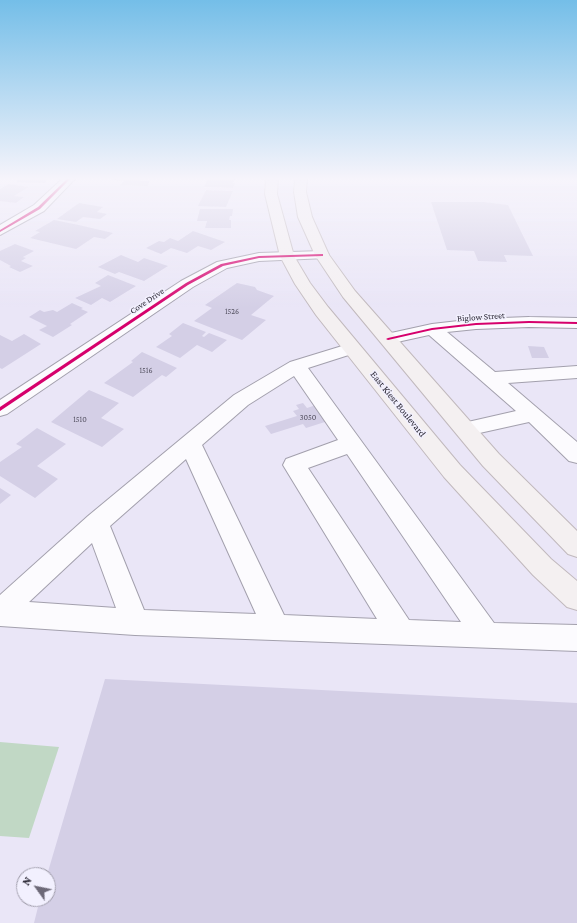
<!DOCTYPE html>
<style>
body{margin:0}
#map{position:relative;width:577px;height:923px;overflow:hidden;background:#eae6f7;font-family:"Crimson Pro",serif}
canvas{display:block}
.north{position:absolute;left:16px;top:867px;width:40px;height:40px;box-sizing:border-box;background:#f2f0fe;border:1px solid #a29fad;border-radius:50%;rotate:303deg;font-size:11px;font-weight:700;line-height:16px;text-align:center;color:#292633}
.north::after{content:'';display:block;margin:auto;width:14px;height:18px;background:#6d6978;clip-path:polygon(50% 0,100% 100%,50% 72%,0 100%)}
</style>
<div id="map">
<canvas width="577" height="923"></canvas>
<div class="north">N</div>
</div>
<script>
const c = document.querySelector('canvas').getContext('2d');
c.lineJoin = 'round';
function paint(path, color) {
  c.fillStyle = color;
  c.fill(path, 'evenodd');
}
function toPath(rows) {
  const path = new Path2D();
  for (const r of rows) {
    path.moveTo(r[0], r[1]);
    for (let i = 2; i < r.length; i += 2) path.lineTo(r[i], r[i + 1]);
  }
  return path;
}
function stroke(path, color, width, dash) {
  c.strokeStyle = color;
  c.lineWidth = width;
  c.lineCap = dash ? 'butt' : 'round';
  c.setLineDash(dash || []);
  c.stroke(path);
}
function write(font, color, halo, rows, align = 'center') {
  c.font = font + ' "Crimson Pro",serif';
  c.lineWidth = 3;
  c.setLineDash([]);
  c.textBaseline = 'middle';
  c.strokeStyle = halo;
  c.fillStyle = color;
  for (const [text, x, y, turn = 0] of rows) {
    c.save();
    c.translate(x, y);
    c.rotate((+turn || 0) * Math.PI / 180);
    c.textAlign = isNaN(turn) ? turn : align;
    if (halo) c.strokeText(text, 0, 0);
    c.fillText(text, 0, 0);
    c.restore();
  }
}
paint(toPath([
 [0,742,59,747,29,838,0,836]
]), '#c1d8c5');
paint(toPath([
 [19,179,48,179,45,183,17,182],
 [110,179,141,179,140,181,150,181,147,186,120,185,124,181],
 [208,179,235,179,233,183,235,183,233,188,204,187],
 [8,184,29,187,14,196,24,197,16,203,0,201,0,189],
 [206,190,233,191,226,207,198,206],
 [431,202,484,202,508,205,533,256,504,255,507,262,478,261,474,251,447,250],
 [79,203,103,207,97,212,107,214,100,219,83,217,76,222,57,219],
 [200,209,233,209,232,216,230,216,229,220,231,220,231,228,205,228,207,221,197,221],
 [54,220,79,225,113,233,105,239,94,237,76,249,30,238,40,232,35,231],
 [193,231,225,242,211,250,198,246,187,253,171,248,161,254,146,248,159,241,164,242,170,238,178,241],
 [15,244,34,251,23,257,26,258,21,261,33,266,20,272,9,267,11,266,0,260,0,251],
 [121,255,138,262,144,258,168,266,144,281,119,272,115,274,98,267],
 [108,275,136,286,110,302,102,298,91,305,75,298,101,286,95,283],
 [237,283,255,287,257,290,274,296,251,315,266,320,242,340,194,321,212,308,205,305],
 [72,303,83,308,81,309,88,312,70,324,72,325,53,337,39,330,47,326,29,317,40,310,44,312,53,310,57,312],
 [183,323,206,332,202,336,204,337,209,333,227,340,212,352,197,345,180,358,156,347,172,336,169,334],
 [24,334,41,344,2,369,0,368,0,335,12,341],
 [528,346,544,347,549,358,532,358],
 [142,352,177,368,166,377,162,375,133,397,104,383,133,362,131,361],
 [89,390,119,403,101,418,124,429,102,447,51,422],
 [303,403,307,408,316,405,328,421,306,428,303,424,271,434,265,426,297,416,293,411,299,409,296,405],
 [37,428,66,444,37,466,58,479,35,498,0,476,0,462,22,447,16,444],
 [0,488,11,495,0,504],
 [105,679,577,703,577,923,34,923,40,899,48,899,47,875]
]), '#d4cfe6');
const minor = toPath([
 [62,179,75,179,44,211,0,235,0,225,34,205,62,179],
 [322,251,327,252,329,255,327,258,259,261,227,268,193,287,7,414,0,416,0,400,181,281,217,262,259,253,322,251],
 [529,317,577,318,577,328,529,327,476,329,447,332,495,372,577,366,577,378,508,383,577,442,577,463,569,461,529,422,466,436,459,434,456,429,459,424,516,411,429,335,388,344,382,343,379,339,382,335,432,324,476,319,529,317],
 [352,343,358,344,361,348,358,352,308,368,494,623,577,625,577,651,135,635,0,626,0,595,88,516,234,395,290,362,352,343],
 [294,376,338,440,286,459,283,465,377,619,284,615,202,445,248,405,294,376],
 [347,454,461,622,409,620,308,468,347,454],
 [186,459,256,614,144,610,110,526,186,459],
 [92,543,116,608,29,602,92,543]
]);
const major = toPath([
 [266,179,278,179,277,194,294,256,310,283,328,307,460,465,551,559,577,581,577,610,567,607,533,575,444,477,316,315,295,284,280,256,265,194,266,179],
 [295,179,307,179,306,192,312,217,329,255,355,291,499,454,577,531,577,557,568,554,483,466,343,297,315,255,298,217,294,192,295,179]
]);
stroke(minor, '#a3a0ad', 2);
stroke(major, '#c1b9bd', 2);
paint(minor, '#fcfbfe');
paint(major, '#f4f0f1');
paint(toPath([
 [67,179,70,179,40,209,0,232,0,230,38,207,67,179],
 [322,254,323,254,323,256,259,258,223,266,188,285,0,411,0,407,186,283,221,264,259,256,322,254],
 [529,321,577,322,577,324,529,323,476,325,432,330,388,340,386,339,388,338,432,328,476,323,529,321]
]), '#d6006c');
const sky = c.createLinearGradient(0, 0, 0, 308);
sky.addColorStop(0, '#74bee8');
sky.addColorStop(0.58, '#f6f4fb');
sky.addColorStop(1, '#f6f4fb00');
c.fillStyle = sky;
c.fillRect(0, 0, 577, 308);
write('8px', '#545161', null, [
 ["1526",232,312],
 ["1516",146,371],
 ["3050",308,418],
 ["1510",80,420]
]);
write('9px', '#292633', '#f2f0fe', [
 ["Cove Drive",147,301,-34],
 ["Biglow Street",481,317,-4]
]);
write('10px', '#292633', '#f2f0fe', [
 ["East Kiest Boulevard",398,404,51]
]);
</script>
